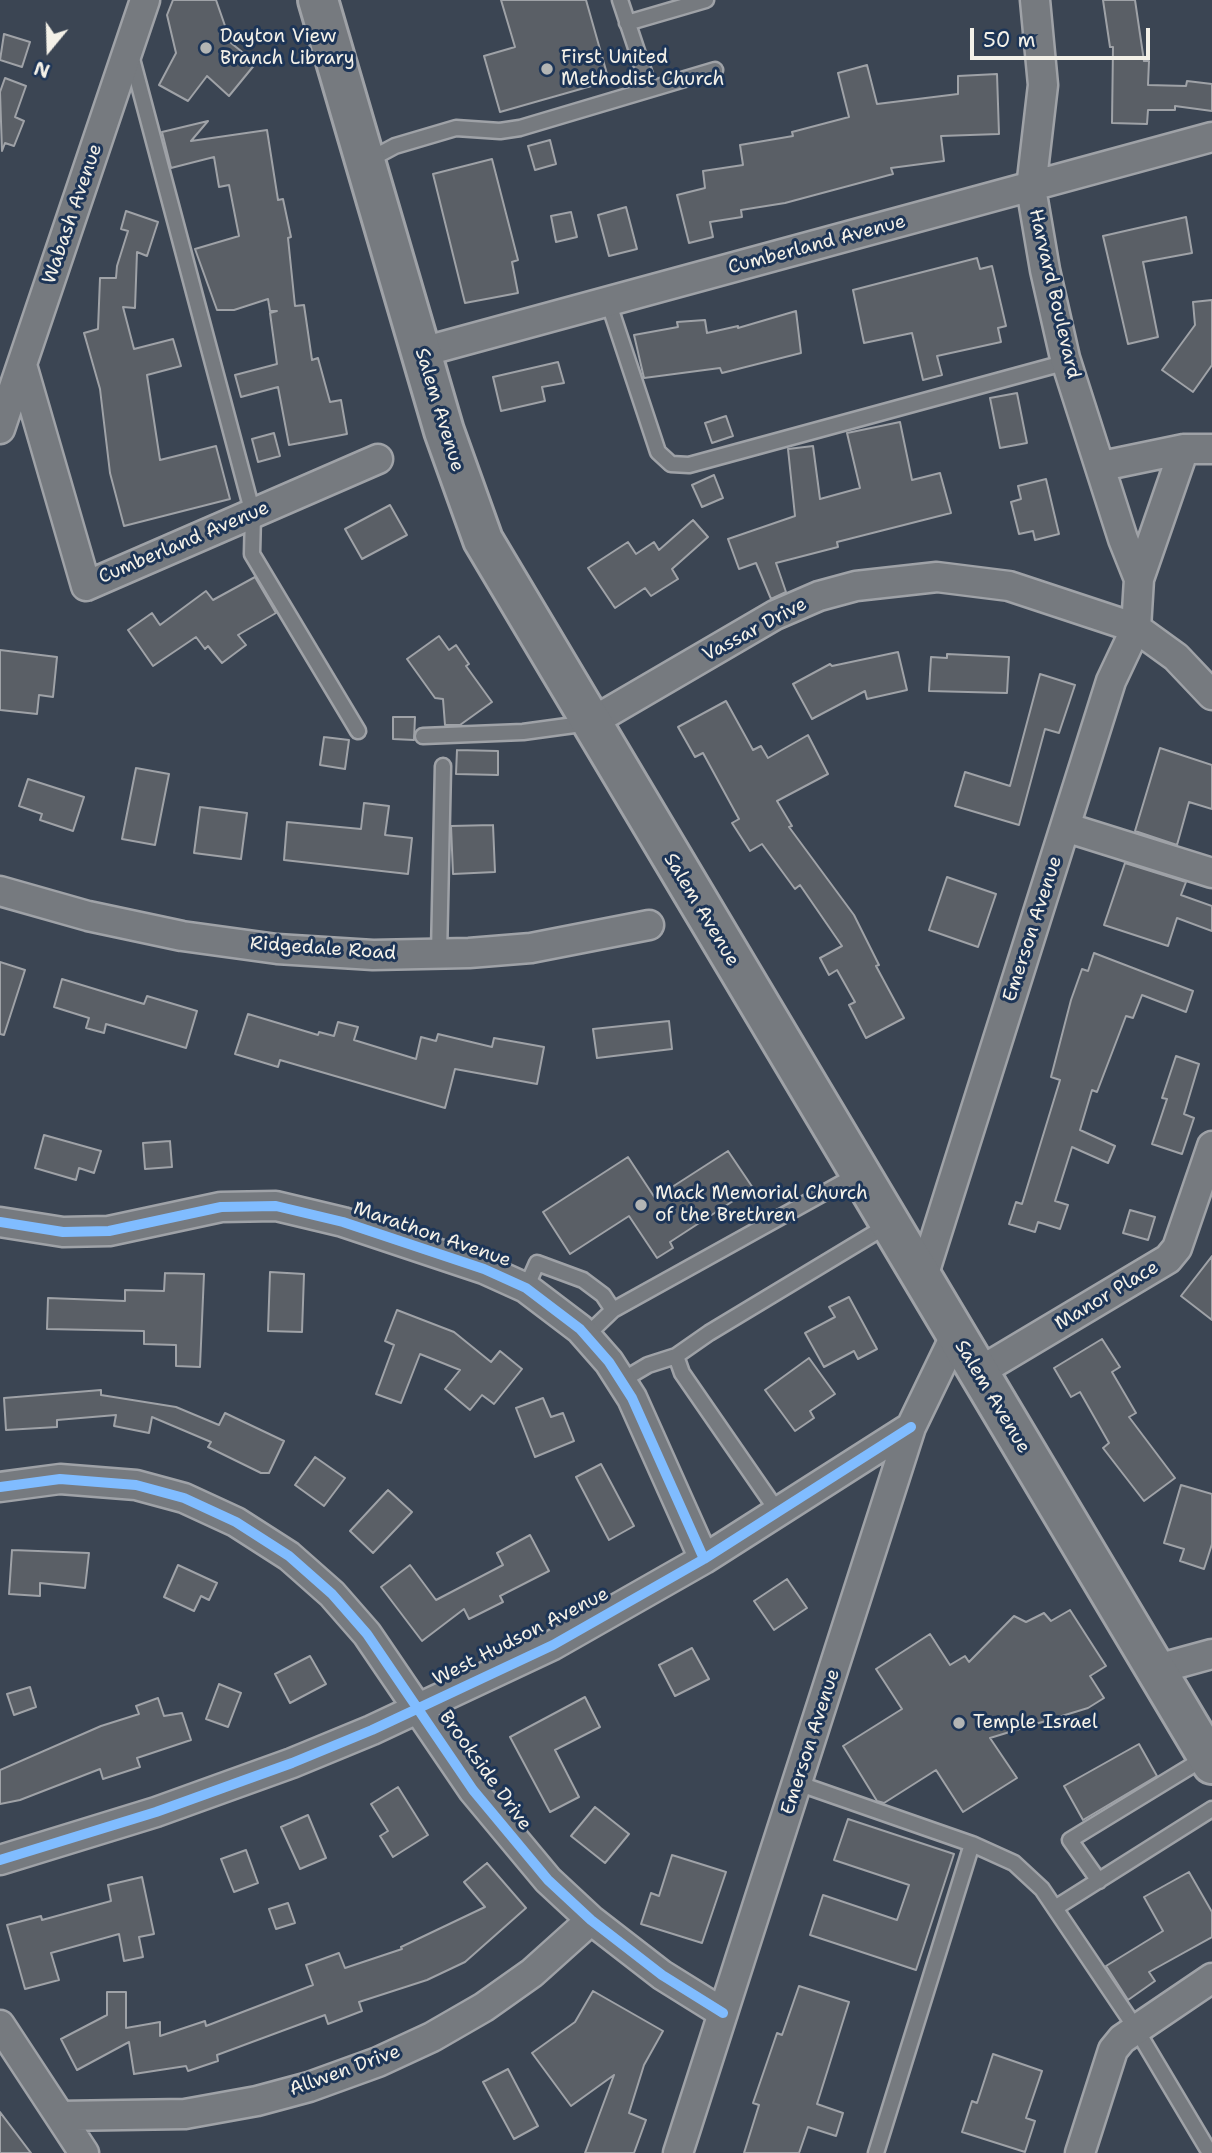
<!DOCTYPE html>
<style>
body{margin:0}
#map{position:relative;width:1212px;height:2153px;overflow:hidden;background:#3b4553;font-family:"Shantell Sans",sans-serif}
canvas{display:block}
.north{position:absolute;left:14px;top:14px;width:70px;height:70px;-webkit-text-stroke:5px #1d3557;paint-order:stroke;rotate:199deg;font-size:19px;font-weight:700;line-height:28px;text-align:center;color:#f4f1e8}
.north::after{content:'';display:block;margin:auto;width:24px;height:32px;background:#f4f1e8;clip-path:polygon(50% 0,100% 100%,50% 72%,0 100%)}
.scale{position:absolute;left:970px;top:28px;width:180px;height:32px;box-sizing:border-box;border:4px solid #f4f1e8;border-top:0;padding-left:9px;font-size:21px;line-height:24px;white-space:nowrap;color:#f4f1e8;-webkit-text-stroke:5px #1d3557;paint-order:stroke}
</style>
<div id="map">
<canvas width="1212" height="2153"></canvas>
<div class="north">N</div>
<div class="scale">50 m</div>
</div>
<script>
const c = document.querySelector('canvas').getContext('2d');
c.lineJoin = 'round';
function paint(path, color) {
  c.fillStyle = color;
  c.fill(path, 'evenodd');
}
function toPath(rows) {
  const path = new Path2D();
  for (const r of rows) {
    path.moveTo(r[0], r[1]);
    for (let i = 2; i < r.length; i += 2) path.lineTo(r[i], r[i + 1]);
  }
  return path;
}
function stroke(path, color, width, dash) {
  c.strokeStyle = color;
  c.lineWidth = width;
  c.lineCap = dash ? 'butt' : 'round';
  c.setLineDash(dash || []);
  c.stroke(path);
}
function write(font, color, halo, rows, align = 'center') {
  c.font = font + ' "Shantell Sans",sans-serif';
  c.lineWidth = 6;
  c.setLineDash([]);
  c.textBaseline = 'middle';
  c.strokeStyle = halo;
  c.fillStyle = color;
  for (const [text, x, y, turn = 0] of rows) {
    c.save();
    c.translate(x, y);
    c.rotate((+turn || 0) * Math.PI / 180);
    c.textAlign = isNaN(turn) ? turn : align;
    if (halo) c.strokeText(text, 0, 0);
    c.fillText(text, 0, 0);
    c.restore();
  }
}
const building = toPath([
 [173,0,216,0,231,43,256,63,229,96,207,76,188,101,159,85,176,53,167,15,173,0],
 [501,0,586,0,609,81,500,112,484,56,515,47,501,0],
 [1103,0,1135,0,1144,61,1149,61,1148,85,1186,86,1187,81,1212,84,1212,111,1175,106,1175,110,1148,110,1147,124,1112,123,1113,47,1110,47,1103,0],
 [4,34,30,42,22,67,0,60,4,34],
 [867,65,877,104,958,94,958,76,997,74,999,134,941,136,944,161,891,168,893,174,785,203,741,210,742,217,710,222,713,237,689,243,677,195,705,188,703,171,743,165,740,145,793,136,792,132,849,117,838,73,867,65],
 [5,78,26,86,15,117,24,121,14,146,5,143,2,151,0,92,5,78],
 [208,121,191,141,267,130,278,200,283,199,291,237,288,238,295,306,304,305,312,360,318,358,330,402,341,400,347,434,289,445,278,387,241,397,235,375,277,364,270,313,277,311,270,311,268,299,234,310,217,310,195,249,239,236,229,185,219,187,214,157,171,168,162,132,208,121],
 [550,140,556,164,535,170,528,146,550,140],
 [492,159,518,260,512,262,518,293,465,303,433,174,492,159],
 [626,207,637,249,609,256,598,215,626,207],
 [126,211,158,222,147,256,137,252,135,308,123,307,134,349,173,339,181,366,147,375,160,460,216,446,230,499,124,526,110,473,100,389,84,333,98,329,100,278,116,278,117,266,128,231,121,229,126,211],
 [571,212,577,237,556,242,551,216,571,212],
 [1186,217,1192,253,1143,262,1158,337,1128,344,1103,236,1186,217],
 [977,258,980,269,992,266,1006,326,998,328,1001,342,937,356,942,375,923,380,912,333,864,343,853,290,977,258],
 [1212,300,1212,365,1193,392,1162,370,1195,325,1193,302,1212,300],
 [796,311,801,353,722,373,720,368,644,378,634,335,678,327,677,322,705,320,707,333,738,326,738,328,796,311],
 [558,362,564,383,542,387,545,401,501,411,493,377,558,362],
 [1017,393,1027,443,1000,448,990,398,1017,393],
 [726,416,733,436,712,443,705,423,726,416],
 [900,422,912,480,940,473,951,513,837,542,838,547,776,563,786,592,771,599,756,563,739,569,728,539,795,516,788,449,813,446,820,499,860,488,847,433,900,422],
 [274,433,280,456,258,462,252,439,274,433],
 [714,475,723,498,702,507,692,485,714,475],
 [1046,479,1059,534,1035,540,1033,531,1019,534,1011,502,1021,499,1018,486,1046,479],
 [390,505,407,535,362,559,345,529,390,505],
 [693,520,708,537,672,569,678,579,651,596,645,588,615,608,588,568,628,542,636,554,654,542,659,550,693,520],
 [255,577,276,613,238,635,246,645,222,663,208,646,205,649,196,637,153,666,128,630,152,613,160,625,206,591,213,600,255,577],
 [439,636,449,650,456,645,469,664,466,666,492,702,460,725,445,725,443,699,435,698,407,659,439,636],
 [0,650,57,657,53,697,39,695,37,714,0,710,0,650],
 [898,652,907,690,867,699,865,691,812,719,793,684,830,664,832,666,898,652],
 [947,654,1009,657,1007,693,929,691,931,657,947,658,947,654],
 [1040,674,1075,685,1059,733,1045,729,1019,825,955,806,965,772,1010,786,1040,674],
 [726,701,753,750,761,746,768,758,808,735,828,774,777,801,792,826,789,827,854,915,879,965,876,966,904,1018,866,1038,849,1005,855,1002,837,970,829,975,820,958,842,946,800,885,795,889,762,844,750,851,732,823,739,819,703,753,695,757,678,727,726,701],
 [393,717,415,717,414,740,393,739,393,717],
 [324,737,349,740,345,769,320,765,324,737],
 [1160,748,1212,765,1212,809,1189,802,1177,845,1135,831,1160,748],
 [457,750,498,751,498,775,456,774,457,750],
 [136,768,169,774,155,845,122,839,136,768],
 [28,779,84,797,73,831,40,820,42,814,19,806,28,779],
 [364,803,389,806,385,835,412,838,408,874,284,860,287,822,361,829,364,803],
 [200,807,247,813,241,859,194,853,200,807],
 [493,825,495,872,453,874,451,826,493,825],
 [1125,863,1186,882,1181,895,1212,906,1212,931,1177,918,1168,946,1104,925,1125,863],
 [947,877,996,894,978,947,929,930,947,877],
 [1094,953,1193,991,1186,1012,1142,995,1133,1018,1126,1016,1097,1092,1092,1090,1080,1130,1115,1146,1108,1163,1072,1147,1055,1201,1068,1205,1060,1229,1038,1222,1035,1232,1009,1224,1016,1202,1022,1204,1060,1080,1051,1077,1071,1000,1082,969,1088,971,1094,953],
 [0,962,25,970,4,1035,0,1034,0,962],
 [62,979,144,1004,147,996,197,1011,186,1048,106,1024,104,1033,86,1028,89,1018,54,1007,62,979],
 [248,1014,318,1035,319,1032,334,1036,338,1022,358,1027,354,1040,416,1059,421,1037,436,1041,438,1034,492,1047,494,1038,544,1047,537,1084,455,1069,445,1108,280,1060,278,1067,235,1054,248,1014],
 [669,1021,672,1049,597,1058,593,1029,669,1021],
 [1176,1056,1199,1064,1184,1114,1194,1118,1182,1154,1152,1144,1167,1099,1162,1098,1176,1056],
 [44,1135,101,1151,94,1173,79,1168,76,1180,35,1168,44,1135],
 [170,1141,172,1167,145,1169,143,1143,170,1141],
 [728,1151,753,1188,670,1242,673,1248,657,1258,629,1216,570,1254,543,1212,628,1157,655,1198,728,1151],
 [1130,1210,1155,1217,1148,1240,1123,1233,1130,1210],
 [1212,1256,1212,1320,1181,1296,1212,1256],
 [270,1272,304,1274,302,1332,268,1331,270,1272],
 [165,1273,204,1274,200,1367,176,1366,176,1345,144,1344,144,1331,47,1329,48,1298,125,1301,125,1290,164,1291,165,1273],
 [849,1297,877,1349,858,1359,854,1351,824,1367,805,1333,835,1317,829,1307,849,1297],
 [397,1310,454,1332,491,1362,500,1351,522,1369,494,1404,482,1395,470,1410,445,1389,460,1370,420,1354,401,1403,376,1394,394,1345,385,1341,397,1310],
 [1102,1339,1120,1367,1112,1372,1136,1413,1129,1417,1175,1478,1144,1501,1103,1448,1109,1443,1080,1392,1071,1397,1054,1368,1102,1339],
 [809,1358,835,1394,810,1411,814,1418,795,1431,765,1390,809,1358],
 [101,1390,101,1395,176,1407,219,1425,225,1413,284,1441,269,1473,261,1473,208,1447,211,1442,152,1417,149,1433,114,1426,116,1415,57,1420,57,1427,6,1430,4,1398,101,1390],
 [543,1398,551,1417,563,1413,574,1441,535,1457,516,1408,543,1398],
 [315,1457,345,1478,324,1506,295,1485,315,1457],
 [601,1464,634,1526,609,1540,576,1477,601,1464],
 [1181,1485,1212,1494,1212,1544,1204,1569,1180,1561,1184,1549,1164,1543,1181,1485],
 [388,1490,412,1512,373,1553,350,1531,388,1490],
 [530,1535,549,1571,500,1596,503,1602,469,1619,464,1609,422,1641,381,1587,410,1565,436,1600,503,1565,497,1553,530,1535],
 [12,1550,89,1553,85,1588,40,1583,40,1596,9,1594,12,1550],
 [178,1565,217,1583,209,1600,201,1596,194,1611,164,1597,178,1565],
 [787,1579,807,1608,774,1630,754,1601,787,1579],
 [1070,1610,1106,1666,1090,1676,1104,1698,1088,1708,990,1738,1017,1778,963,1812,936,1770,884,1803,877,1801,843,1746,902,1709,876,1669,930,1634,950,1665,965,1656,969,1662,1014,1616,1026,1622,1044,1613,1051,1621,1070,1610],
 [692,1648,709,1679,675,1696,659,1665,692,1648],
 [310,1656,326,1684,290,1703,275,1674,310,1656],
 [219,1684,241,1693,228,1727,206,1719,219,1684],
 [30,1687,36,1707,14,1715,7,1694,30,1687],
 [585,1697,600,1727,555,1750,579,1797,550,1812,510,1737,585,1697],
 [158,1698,164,1716,182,1713,191,1740,137,1758,140,1767,103,1779,100,1769,20,1800,0,1804,0,1770,101,1726,139,1714,136,1706,158,1698],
 [1139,1744,1157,1776,1083,1820,1064,1786,1139,1744],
 [398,1787,428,1835,393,1857,380,1836,388,1831,371,1804,398,1787],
 [595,1807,629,1834,605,1863,571,1836,595,1807],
 [308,1815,326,1858,300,1869,281,1827,308,1815],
 [848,1819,954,1854,916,1970,810,1935,823,1895,897,1920,909,1885,834,1860,848,1819],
 [246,1850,258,1883,234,1892,221,1859,246,1850],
 [672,1855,726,1872,702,1943,641,1924,651,1893,659,1896,672,1855],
 [487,1863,526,1908,465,1962,427,1980,359,2002,362,2011,328,2024,325,2015,217,2055,218,2061,188,2071,186,2066,134,2074,129,2042,77,2070,61,2039,107,2015,107,1992,126,1992,126,2028,160,2022,160,2036,205,2021,206,2026,313,1985,306,1965,339,1953,345,1968,402,1949,401,1947,485,1907,464,1882,487,1863],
 [1189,1872,1212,1912,1212,1937,1149,1972,1155,1981,1128,2000,1106,1966,1163,1931,1144,1897,1189,1872],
 [142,1877,154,1934,139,1937,143,1957,124,1961,119,1934,51,1953,59,1980,25,1989,7,1925,41,1916,42,1920,111,1901,108,1885,142,1877],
 [288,1903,295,1923,276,1929,269,1909,288,1903],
 [799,1986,849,2002,817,2104,843,2113,836,2136,808,2127,799,2153,744,2153,759,2105,753,2103,777,2033,782,2035,799,1986],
 [593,1991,663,2031,644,2065,629,2113,646,2120,634,2153,585,2153,614,2075,571,2106,532,2053,575,2022,593,1991],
 [993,2054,1042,2071,1026,2118,1035,2121,1025,2152,962,2132,972,2101,977,2103,993,2054],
 [508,2069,538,2126,514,2139,483,2082,508,2069],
 [0,2112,31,2153,0,2153,0,2112]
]);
paint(building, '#5a5f66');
stroke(building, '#9fa2a7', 2);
const lane = toPath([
 [620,0,649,87],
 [627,23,706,0],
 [131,55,253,514,252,554,358,731],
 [367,161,395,146,456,128,500,131,520,128,715,70],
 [608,301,658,452,671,464,689,465,1067,362],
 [423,736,523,732,589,723],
 [439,954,443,766],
 [526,1288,537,1263,583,1280,603,1295,613,1310],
 [586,1336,613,1310,858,1174],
 [621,1381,648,1365,676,1356],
 [778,1512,682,1373,676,1356,709,1333,888,1225],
 [797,1783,972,1844,1014,1863,1042,1889,1135,2027,1210,2153],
 [1099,1881,1070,1840,1206,1757],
 [1055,1908,1212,1809],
 [876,2153,972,1844]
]);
const street = toPath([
 [1035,0,1043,85,1031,188,1045,270,1065,358,1123,539,1139,579],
 [422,352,1212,137],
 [22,365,86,586,378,459],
 [0,429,145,0],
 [1102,466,1184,449,1212,449],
 [590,723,775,615,819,596,856,586,937,577,1009,586,1136,628,1176,657,1212,695],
 [1065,827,1212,873],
 [0,891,88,916,182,936,277,949,373,955,469,953,531,948,649,925],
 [0,1222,63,1232,109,1231,221,1207,276,1206,343,1222,484,1269,526,1288,580,1329,609,1362,632,1398,704,1559],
 [922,1280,1111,681,1136,628,1139,579,1184,449],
 [977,1373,1168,1259,1177,1248,1212,1146],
 [0,1487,60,1479,136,1485,184,1498,236,1522,289,1556,332,1594,367,1634,473,1790,548,1880,591,1920,662,1975,723,2013],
 [1157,1669,1212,1654],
 [0,1860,156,1812,292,1763,372,1730,553,1645,704,1559,911,1427],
 [0,2025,84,2153],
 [60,2116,185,2114,257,2101,309,2087,378,2062,432,2037,484,2007,532,1973,591,1920],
 [678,2153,911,1427,955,1336],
 [1080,2153,1113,2050,1122,2039,1212,1978]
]);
const primary = toPath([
 [318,0,444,431,483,540,1212,1764]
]);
stroke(lane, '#9fa2a7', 19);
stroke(street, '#9fa2a7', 33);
stroke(primary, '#9fa2a7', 44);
stroke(lane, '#767a7f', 14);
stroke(street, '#767a7f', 28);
stroke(primary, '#767a7f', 38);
stroke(toPath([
 [0,1222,63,1232,109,1231,221,1207,276,1206,343,1222,484,1269,526,1288,580,1329,609,1362,632,1398,704,1559],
 [0,1487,60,1479,136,1485,184,1498,236,1522,289,1556,332,1594,367,1634,473,1790,548,1880,591,1920,662,1975,723,2013],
 [0,1860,156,1812,292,1763,372,1730,553,1645,704,1559,911,1427]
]), '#80bcff', 10);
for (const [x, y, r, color] of [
 [206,48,7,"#b3b5b4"],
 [547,69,7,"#b3b5b4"],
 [641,1205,7,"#b3b5b4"],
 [959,1723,7,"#b3b5b4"]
]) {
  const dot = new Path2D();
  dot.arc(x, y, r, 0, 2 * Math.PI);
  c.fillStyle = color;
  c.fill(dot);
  stroke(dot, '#1d3557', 2.5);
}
write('19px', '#f4f1e8', '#1d3557', [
 ["Dayton View",220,37],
 ["Branch Library",220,59],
 ["First United",561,58],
 ["Methodist Church",561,80],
 ["Mack Memorial Church",655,1194],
 ["of the Brethren",655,1216],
 ["Temple Israel",973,1723]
], 'left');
write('19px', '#f4f1e8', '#1d3557', [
 ["Wabash Avenue",73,214,-71],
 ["Cumberland Avenue",817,245,-15],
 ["Harvard Boulevard",1054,294,77],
 ["Salem Avenue",439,410,73],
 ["Cumberland Avenue",184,543,-23],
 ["Vassar Drive",755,630,-28],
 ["Salem Avenue",701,910,59],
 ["Emerson Avenue",1033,929,-72],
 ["Ridgedale Road",323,949,4],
 ["Marathon Avenue",432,1235,19],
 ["Manor Place",1107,1296,-31],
 ["Salem Avenue",992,1397,59],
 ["West Hudson Avenue",521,1637,-27],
 ["Emerson Avenue",811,1742,-72],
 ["Brookside Drive",485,1771,54],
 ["Allwen Drive",345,2071,-20]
]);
</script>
